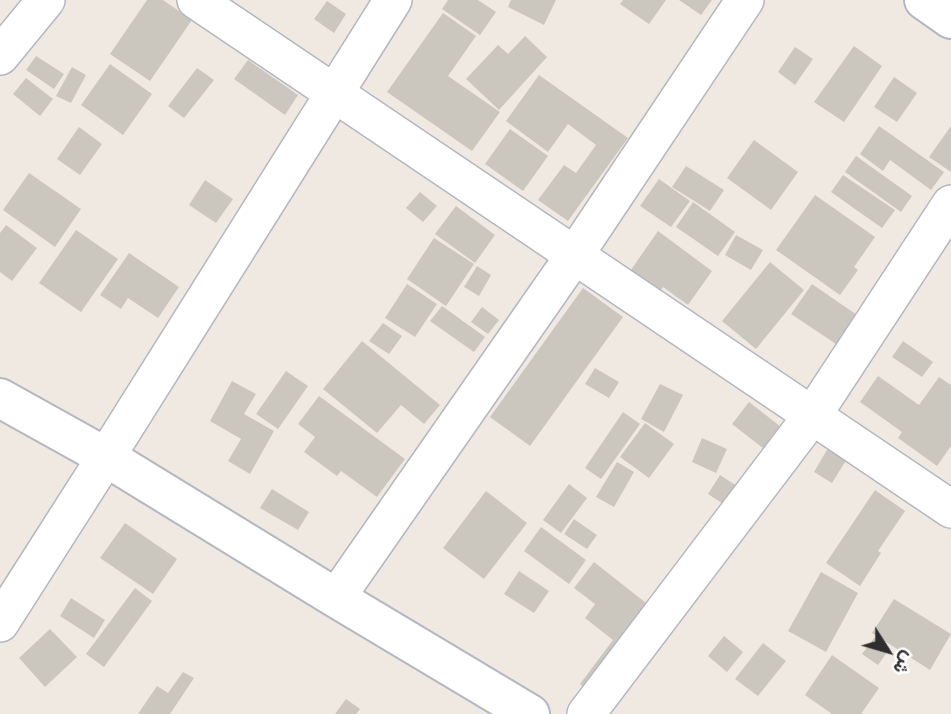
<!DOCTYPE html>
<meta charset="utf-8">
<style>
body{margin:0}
#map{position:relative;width:951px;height:714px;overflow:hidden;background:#efe9e1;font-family:"Golos Text",Vazirmatn,sans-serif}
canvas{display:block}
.north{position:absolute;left:853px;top:616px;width:70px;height:70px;-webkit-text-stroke:5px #fff;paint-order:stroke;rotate:127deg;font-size:19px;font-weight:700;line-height:28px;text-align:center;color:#2e2e2e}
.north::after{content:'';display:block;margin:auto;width:24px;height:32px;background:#2e2e2e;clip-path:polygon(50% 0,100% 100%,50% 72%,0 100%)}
</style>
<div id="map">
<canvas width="951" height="714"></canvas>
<div class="north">ش</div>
</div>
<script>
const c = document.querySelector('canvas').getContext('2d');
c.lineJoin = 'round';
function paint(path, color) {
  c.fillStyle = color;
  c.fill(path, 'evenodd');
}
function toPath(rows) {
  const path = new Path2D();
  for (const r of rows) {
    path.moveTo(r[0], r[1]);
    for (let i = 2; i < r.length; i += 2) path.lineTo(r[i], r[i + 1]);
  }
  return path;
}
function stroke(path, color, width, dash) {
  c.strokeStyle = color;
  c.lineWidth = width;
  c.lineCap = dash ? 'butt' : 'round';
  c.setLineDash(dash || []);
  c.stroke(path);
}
paint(toPath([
 [147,0,163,0,192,20,150,81,110,54],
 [448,0,478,0,496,12,480,35,442,9],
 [511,0,556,0,544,25,508,7],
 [623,0,666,0,649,24,620,4],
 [679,0,712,0,701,15],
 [327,1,346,14,334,33,314,19],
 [443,13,476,36,448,76,500,112,472,151,387,92],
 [525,36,547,57,499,110,466,79,498,45,508,54],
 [854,46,882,66,844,122,814,102],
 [795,47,813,59,795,85,778,72],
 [36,56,64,74,54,89,26,70],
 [248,60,298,95,285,115,234,79],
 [110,64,152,94,123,135,81,105],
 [72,67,86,75,71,103,56,96],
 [197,68,214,80,184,118,168,106],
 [539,75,628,138,568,221,538,200,564,165,576,173,596,145,568,124,548,152,506,121],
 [894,77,917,93,897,122,874,107],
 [26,78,53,99,40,116,13,94],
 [879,126,944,172,931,190,890,160,883,171,860,154],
 [951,126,951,172,929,157],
 [79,127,102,144,80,175,57,159],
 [510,129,548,156,523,191,485,164],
 [754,140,798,172,771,210,727,178],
 [856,156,912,196,901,212,845,172],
 [686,166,724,190,710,211,672,187],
 [29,173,81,209,55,247,3,210],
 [843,175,895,210,882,228,831,192],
 [659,179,690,201,671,227,640,206],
 [205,180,233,199,216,223,189,205],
 [420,192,437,206,423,222,406,208],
 [815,195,875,237,854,267,858,270,840,295,776,250],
 [693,202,735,232,718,256,676,227],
 [456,206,495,235,475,263,435,234],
 [6,225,37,248,12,281,0,272,0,233],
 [76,230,118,259,81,312,39,283],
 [658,231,712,271,688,305,663,287,655,298,626,277],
 [736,235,763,250,751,270,725,255],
 [434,238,474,264,446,306,407,279],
 [129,253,179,287,158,318,128,298,121,309,100,295],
 [770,262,804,290,756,349,722,321],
 [477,266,491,275,479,296,464,287],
 [407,284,437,304,415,337,385,318],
 [812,284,860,317,839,346,791,314],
 [583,288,623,317,530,446,490,417],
 [442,306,485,337,474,352,430,321],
 [482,307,499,320,488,334,471,322],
 [383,323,402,336,389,354,369,341],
 [362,341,440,405,424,424,401,405,377,433,323,389],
 [903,341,933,362,922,377,892,357],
 [595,368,619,382,609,398,585,384],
 [286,371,308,386,278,429,256,414],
 [878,376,919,405,939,377,951,385,951,446,937,466,898,438,902,432,860,402],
 [232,381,256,394,244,414,274,431,250,474,228,461,241,439,210,421],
 [660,384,683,395,664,432,641,419],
 [319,396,405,459,377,497,341,471,337,476,304,452,315,437,298,424],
 [749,402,785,430,768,452,732,424],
 [623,412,640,424,601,479,585,468],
 [645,423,674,444,649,478,620,457],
 [702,438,727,449,716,473,692,462],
 [831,443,850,454,832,483,814,472],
 [617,462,634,472,614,507,596,497],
 [720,475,740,488,728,507,708,494],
 [569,484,587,498,561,533,543,520],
 [272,489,309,512,298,530,260,508],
 [875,490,905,511,878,551,881,553,860,586,826,563],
 [486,491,527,523,484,579,443,548],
 [574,519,597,535,587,549,564,534],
 [125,523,177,559,153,594,100,558],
 [541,527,586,560,569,584,524,551],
 [594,562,660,614,596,697,580,684,613,640,585,618,595,604,574,588],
 [519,571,549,591,534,613,504,594],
 [821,572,858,593,826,652,788,631],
 [135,588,152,601,104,667,86,654],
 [71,598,105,620,94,638,60,616],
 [894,599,951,634,930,670,872,633],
 [50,629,77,657,45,687,19,658],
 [724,636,743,652,727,672,708,656],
 [874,638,890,648,878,665,862,654],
 [763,643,786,661,758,696,735,679],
 [832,655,879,688,861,714,832,714,805,695],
 [183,672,194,678,170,714,138,714,157,686,168,693],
 [346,699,360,709,356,714,335,714]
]), '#cbc7bf');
const minor = toPath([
 [196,0,951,509],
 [0,56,46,0],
 [336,598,574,256,745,0],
 [0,623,106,457,393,0],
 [586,714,812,416,951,204]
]);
const tertiary = toPath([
 [924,0,951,19]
]);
const secondary = toPath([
 [0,398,106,457,336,598,530,714]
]);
stroke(minor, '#b4b7c1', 40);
stroke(tertiary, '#b4b7c1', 42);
stroke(secondary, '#b4b7c1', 42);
stroke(minor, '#fff', 37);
stroke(tertiary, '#fff', 38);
stroke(secondary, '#fff', 38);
</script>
